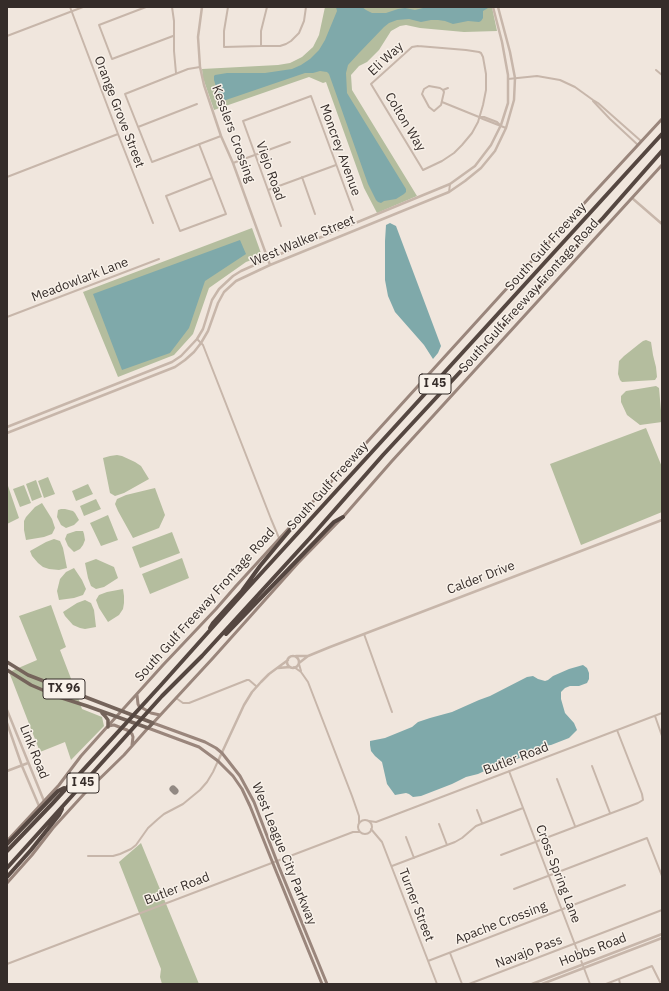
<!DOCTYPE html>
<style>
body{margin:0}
#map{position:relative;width:669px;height:991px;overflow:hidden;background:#f0e6dd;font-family:"IBM Plex Sans",sans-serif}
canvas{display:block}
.frame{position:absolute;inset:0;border:8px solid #352c29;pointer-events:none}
</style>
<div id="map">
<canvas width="669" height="991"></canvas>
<div class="frame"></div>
</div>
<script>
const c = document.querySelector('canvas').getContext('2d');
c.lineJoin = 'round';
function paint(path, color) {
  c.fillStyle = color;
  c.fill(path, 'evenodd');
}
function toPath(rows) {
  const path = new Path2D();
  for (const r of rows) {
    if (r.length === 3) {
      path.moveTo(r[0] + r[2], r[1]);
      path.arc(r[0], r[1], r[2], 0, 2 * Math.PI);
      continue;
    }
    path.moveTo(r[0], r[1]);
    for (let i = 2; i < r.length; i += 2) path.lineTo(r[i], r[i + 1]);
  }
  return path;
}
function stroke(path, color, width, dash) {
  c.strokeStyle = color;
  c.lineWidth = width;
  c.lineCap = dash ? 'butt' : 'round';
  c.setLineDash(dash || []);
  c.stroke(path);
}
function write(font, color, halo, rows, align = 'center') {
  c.font = font + ' "IBM Plex Sans",sans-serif';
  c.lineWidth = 3;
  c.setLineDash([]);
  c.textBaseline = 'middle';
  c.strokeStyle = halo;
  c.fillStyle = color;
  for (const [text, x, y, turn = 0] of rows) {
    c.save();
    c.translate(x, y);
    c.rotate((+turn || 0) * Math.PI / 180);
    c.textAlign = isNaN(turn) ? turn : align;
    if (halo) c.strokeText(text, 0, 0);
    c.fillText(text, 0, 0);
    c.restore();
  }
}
paint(toPath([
 [325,7,492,7,493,12,497,31,464,32,420,28,406,25,400,26,391,31,379,50,367,62,359,66,351,75,352,90,417,196,377,213,364,188,326,82,323,83,309,77,214,110,203,78,202,69,278,65,290,63,302,57,313,47,319,35],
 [252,228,262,256,246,262,209,288,193,334,174,355,118,377,83,292],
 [646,340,651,342,653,355,656,367,657,377,655,380,622,382,620,380,618,374,619,361,624,356,639,344,643,341],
 [656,386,659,388,662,422,640,425,627,415,621,402,621,396,626,391],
 [646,428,662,467,662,512,581,545,550,464],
 [117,455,122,456,135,462,141,466,149,479,124,493,115,496,110,493,103,458,110,456],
 [48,477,55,494,44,498,38,481],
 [36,480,42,497,32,501,26,484],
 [7,483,19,518,7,524],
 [88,484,93,494,76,501,72,491],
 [24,485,31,503,20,507,13,489],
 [155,488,165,515,159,528,133,538,118,511,115,504,117,499,126,495],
 [96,499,101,509,84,516,80,506],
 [42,503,52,519,55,528,52,534,44,537,26,540,24,530,24,521,26,517,35,507],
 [61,509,65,509,73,511,75,513,79,520,74,525,66,528,61,525,57,517,58,510],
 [108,515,118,540,101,546,90,523],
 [76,531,83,531,84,534,85,540,83,545,80,549,74,552,68,546,65,539,67,534],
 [172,532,180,553,140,568,132,547],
 [54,539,60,541,63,548,67,568,59,570,49,569,43,567,38,563,32,556,30,551,46,542],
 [182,558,189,578,150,594,142,574],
 [96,559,114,567,118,578,104,587,96,589,91,586,88,578,85,563],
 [74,568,82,580,86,589,83,595,74,598,59,600,57,591,60,579,66,572],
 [123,589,124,596,124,603,123,609,119,615,108,622,99,608,96,600,99,595,107,592],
 [85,600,91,603,94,610,96,627,85,629,80,628,73,625,65,616,63,612,77,603],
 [51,605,66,647,60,650,75,689,82,709,102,717,104,726,71,760,65,742,40,752,9,672,37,660,19,616],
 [141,843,199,984,162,984,160,977,161,969,119,862]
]), '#b4bd9e');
paint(toPath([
 [336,7,362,7,366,10,372,13,386,13,398,9,405,8,415,10,427,7,488,8,483,11,483,18,481,21,479,22,468,21,453,24,445,21,438,20,431,20,421,22,409,19,397,20,389,23,384,27,359,53,348,65,346,73,347,93,406,189,406,192,404,194,396,199,384,201,381,203,378,202,376,200,368,184,329,74,327,72,320,71,313,73,305,73,223,101,220,100,219,97,214,80,214,76,215,75,227,73,265,73,292,69,301,65,310,59,319,50,325,40,337,11],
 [390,223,396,226,441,346,438,353,433,359,424,345,395,312,388,296,385,280,385,241,386,225],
 [240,240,246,254,205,281,189,328,170,353,122,370,93,294],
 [583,665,587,668,589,673,589,679,587,683,579,686,570,686,565,688,561,692,561,699,565,713,574,723,577,730,569,738,551,745,544,746,531,754,511,761,504,762,478,774,466,777,452,784,421,796,413,797,409,794,406,793,395,795,387,784,382,762,375,756,371,751,370,745,370,741,385,738,412,727,418,722,430,718,452,712,479,700,490,696,527,677,533,676,538,679,545,681,548,680,553,676,569,669]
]), '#7fa9aa');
stroke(toPath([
 [173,789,175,791]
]), '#928983', 7);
stroke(toPath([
 [70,7,118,134,153,223],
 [146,7,99,25,112,59,173,36],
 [172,7,174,21,174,51,176,73],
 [228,7,224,31,224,47,261,46,280,46,286,44,291,41,299,33,304,21,306,7],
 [7,36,83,7],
 [261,46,261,31,267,7],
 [418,46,466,50,479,52,481,53,483,57,486,74,486,90,483,105,478,122,472,133,462,145,454,153,442,161,423,170,371,84,412,47,418,46],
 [200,67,188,69,125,94,152,162,221,136],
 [656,70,662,75],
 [508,79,537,76,560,80,575,87,593,100,598,103,641,141],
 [429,86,440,88,443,90,444,92,441,105,434,111,429,107,422,94,424,89,429,86],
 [443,90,448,88],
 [593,101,610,119,638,145],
 [442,102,479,117,483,119,506,128],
 [481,117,484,117,497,122,500,125],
 [138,127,197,104],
 [199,144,226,214,180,231,166,196,212,178],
 [233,163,290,142],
 [7,177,118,134],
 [302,177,315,214],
 [268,190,336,165],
 [449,192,450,184],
 [281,226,243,121,311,96,353,210],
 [7,317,159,259],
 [197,339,203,345,271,519,279,538],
 [364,634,392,712],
 [299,664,301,671],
 [294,667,301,672,308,682,352,796,359,816,359,823],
 [176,698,183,703,189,703,247,680,249,680,256,686],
 [655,716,662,736],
 [592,766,610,813],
 [509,771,590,984],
 [557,779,575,826],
 [477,810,482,823],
 [365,827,7],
 [369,821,376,822,662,713],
 [439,824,447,845],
 [371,829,382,842,437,984],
 [406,837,414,858],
 [501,855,638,803,643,800,642,794,617,730],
 [88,856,113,856,120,854,131,849,136,845,148,828,158,819,164,814,183,804,200,790,207,782,213,772,218,761],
 [392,866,455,842,462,838,476,826,523,808],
 [514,889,647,838,662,876],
 [450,953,462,984],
 [428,961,625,885],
 [7,964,353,832,360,832],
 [619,979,620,984],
 [469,984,662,910],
 [606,984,652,966,661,984]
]), '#c7b6aa', 2);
stroke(toPath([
 [202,7,198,37,200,67,204,85,221,136,233,163,270,265],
 [632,198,662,224],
 [7,427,172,362,181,356,197,339,203,329,212,300,219,289,233,276,241,271,268,259,450,184,475,166,491,145,501,125,508,103,508,75,502,42,493,7],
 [7,433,175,367,185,360,194,352,201,343,208,331,218,303,224,292,236,281,270,265,449,192,465,181,481,168,495,151,506,128,514,100,515,78,510,52,498,7],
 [296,656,307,656],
 [293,662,6],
 [299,663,308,656,330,647,662,520],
 [278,668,290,667],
 [7,710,44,801],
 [7,723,22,766,39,806],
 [218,761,244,705,252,692,261,682,269,674,288,660],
 [7,771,28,763],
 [532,984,662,934],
 [542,984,662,938]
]), '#c7b6aa', 2.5);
stroke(toPath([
 [308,507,589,198,662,119],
 [137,695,138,704,139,706,151,713,160,715],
 [108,726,114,725,127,730,132,734,133,737,132,745],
 [7,841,59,785,81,756,116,717,163,665,216,609,236,586,290,527],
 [7,883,32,855,53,828,84,794,124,755,148,728,199,747,218,761,233,776,242,789,250,806,276,871,322,984],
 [327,984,279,867,254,802,240,776,222,753,216,748,205,742,153,723,213,658,298,563,343,517,392,461,662,165]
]), '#9a867c', 3);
stroke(toPath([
 [7,662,28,675,153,723,148,728,87,706,59,697,31,685,7,670],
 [102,713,105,716,108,720,108,727]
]), '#75645b', 3.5);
stroke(toPath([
 [210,628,213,623,242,591,260,566,309,507],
 [226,634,334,522,343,517],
 [7,844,58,791,64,788],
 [7,851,52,804,161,685,245,591,662,134],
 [7,868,162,696,202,656,310,538,383,455,603,218,662,151],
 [7,877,31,850,59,815,62,809]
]), '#554741', 4);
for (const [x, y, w] of [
 [435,384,32],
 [64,689,42],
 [83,783,32]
]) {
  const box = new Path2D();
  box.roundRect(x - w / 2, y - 10, w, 20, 3);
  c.fillStyle = '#f8f1e9';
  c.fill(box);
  stroke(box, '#352c29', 1);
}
write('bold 12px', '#352c29', null, [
 ["I 45",435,384],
 ["TX 96",64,689],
 ["I 45",83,783]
]);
write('13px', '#352c29', '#f8f1e9', [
 ["Eli Way",386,59,-43],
 ["Orange Grove Street",119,112,69],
 ["Colton Way",405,122,59],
 ["Kesslers Crossing",233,134,70],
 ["Moncrey Avenue",340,150,70],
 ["Viejo Road",270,171,70],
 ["West Walker Street",303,241,-23],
 ["South Gulf Freeway",546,247,-48],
 ["Meadowlark Lane",80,280,-21],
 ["South Gulf Freeway Frontage Road",529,296,-48],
 ["South Gulf Freeway",328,486,-48],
 ["Calder Drive",481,578,-21],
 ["South Gulf Freeway Frontage Road",205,605,-48],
 ["Link Road",34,752,68],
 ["Butler Road",516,759,-21],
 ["West League City Parkway",284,854,68],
 ["Cross Spring Lane",558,874,69],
 ["Butler Road",177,889,-21],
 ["Turner Street",416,905,69],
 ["Apache Crossing",501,923,-21],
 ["Hobbs Road",593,950,-21],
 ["Navajo Pass",529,952,-21]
]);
</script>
